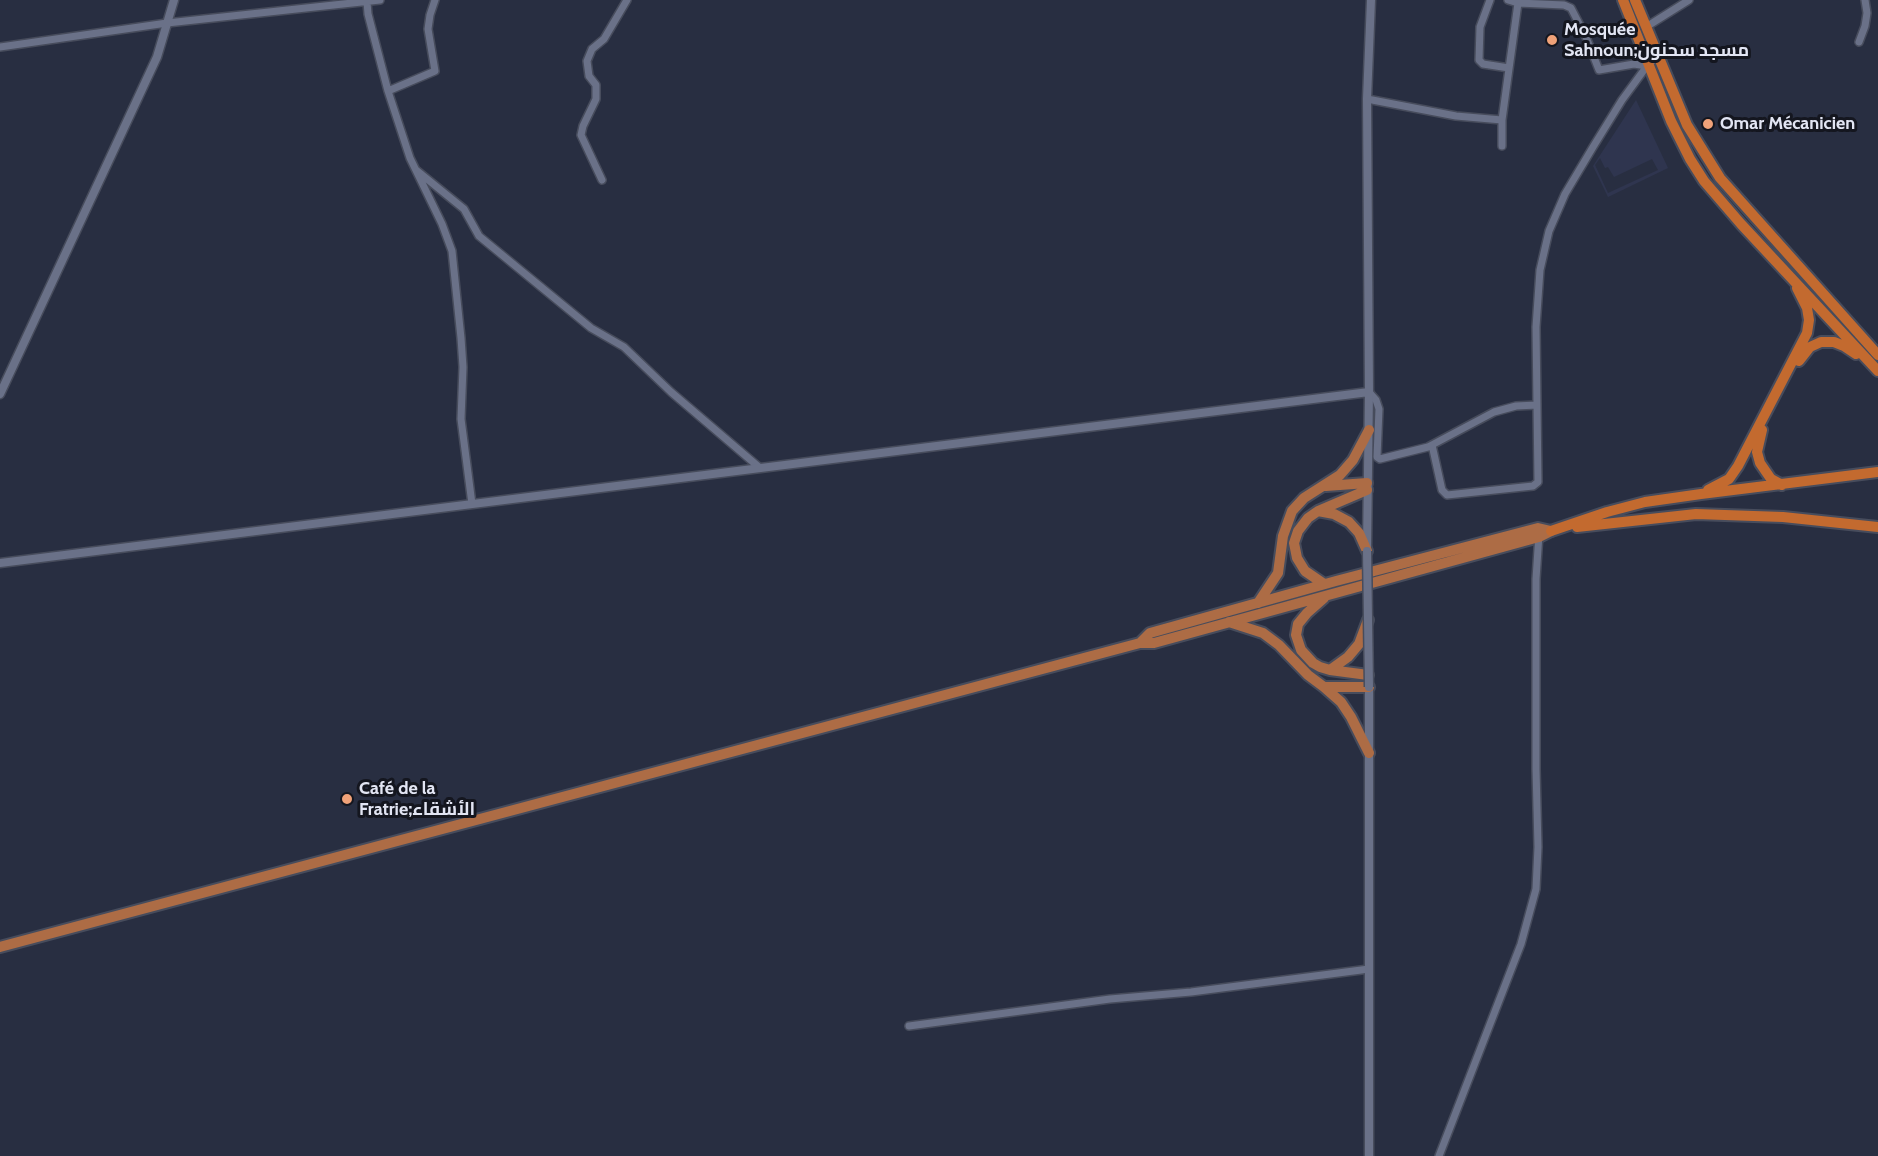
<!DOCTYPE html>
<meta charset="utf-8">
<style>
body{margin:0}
canvas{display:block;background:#282e41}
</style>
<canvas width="1878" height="1156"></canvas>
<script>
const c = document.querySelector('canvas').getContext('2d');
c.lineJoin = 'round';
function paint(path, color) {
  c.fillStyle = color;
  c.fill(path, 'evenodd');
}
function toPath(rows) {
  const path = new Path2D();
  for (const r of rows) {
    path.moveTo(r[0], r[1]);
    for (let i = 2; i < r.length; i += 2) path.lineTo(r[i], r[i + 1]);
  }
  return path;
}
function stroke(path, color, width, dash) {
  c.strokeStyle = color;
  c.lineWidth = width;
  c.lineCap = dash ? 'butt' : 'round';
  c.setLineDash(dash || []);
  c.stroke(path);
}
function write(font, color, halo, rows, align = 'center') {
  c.font = font + ' Cabin,Cairo,sans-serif';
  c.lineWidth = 6;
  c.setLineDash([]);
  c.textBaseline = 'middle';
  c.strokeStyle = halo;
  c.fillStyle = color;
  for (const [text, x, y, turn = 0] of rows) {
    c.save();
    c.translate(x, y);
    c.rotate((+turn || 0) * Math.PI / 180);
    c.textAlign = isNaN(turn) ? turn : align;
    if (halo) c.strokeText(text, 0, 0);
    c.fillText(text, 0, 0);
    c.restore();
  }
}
paint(toPath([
 [1636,100,1668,168,1608,197,1593,166],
 [1600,158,1605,168,1608,167,1614,177,1652,159,1658,170,1608,193,1595,165]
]), '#2f354f');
const minor = toPath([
 [1490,0,1480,27,1479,60,1483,64,1509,68],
 [1508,0,1518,3,1564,5,1571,8,1586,37,1599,70,1634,64,1647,66],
 [367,2,368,14,388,91,410,158,442,224,452,251,461,338,463,367,461,419,472,504],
 [1646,27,1689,0],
 [1859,42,1865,26,1867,13,1865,0],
 [0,47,167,23,380,0],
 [388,91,435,71,428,29,430,15,435,0],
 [1367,99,1456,116,1502,120],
 [1502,146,1502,120,1518,3],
 [416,170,464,209,479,236,591,328,624,347,671,392,760,468],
 [602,180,581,135,583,126,596,99,596,85,589,76,587,61,592,49,604,39,627,0],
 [1369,392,1376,400,1379,409,1377,457,1380,459,1428,447,1494,412,1516,406,1537,405],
 [1432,445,1442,490,1447,495,1533,486,1538,482,1536,327,1540,270,1549,231,1565,194,1593,147,1622,100,1647,66,1657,56],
 [909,1026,1110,999,1191,992,1369,969],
 [1439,1156,1521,944,1536,889,1538,847,1536,769,1536,579,1539,534]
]);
const tertiary = toPath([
 [0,394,157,57,174,0],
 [1367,548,1369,392,1367,99,1371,0],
 [0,563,1369,392],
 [1369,687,1369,1156]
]);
const primary = toPath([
 [1326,486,1367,483],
 [1318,511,1367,490],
 [1324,584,1305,571,1297,558,1294,543,1298,531,1308,518,1318,511,1334,514,1349,522,1359,533,1367,551],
 [1324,598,1307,613,1298,624,1296,635,1301,650,1313,663,1320,667,1330,670,1348,657,1359,644,1368,620],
 [1258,603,1278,573,1283,536,1292,511,1304,498,1340,475,1353,460,1369,430],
 [1229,622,1263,633,1279,645,1308,675,1324,687,1341,702,1351,717,1369,753],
 [1140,643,1150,633,1336,581,1538,528,1551,531],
 [1330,670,1368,675],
 [1324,687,1369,687],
 [0,947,1140,643,1154,643,1539,537,1551,531]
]);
const trunk = toPath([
 [1623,0,1671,121,1690,159,1704,181,1741,224,1878,371],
 [1635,0,1687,125,1720,178,1878,355],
 [1799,361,1810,347,1821,342,1834,342,1844,346,1856,354],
 [1762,430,1757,452,1760,463,1771,479,1782,485],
 [1708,490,1729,479,1738,466,1807,333,1809,320,1807,308,1797,288],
 [1577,527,1696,514,1783,517,1878,527],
 [1551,531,1607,512,1645,502,1701,494,1878,472]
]);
stroke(minor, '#474c5c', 10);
stroke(tertiary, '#474c5c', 11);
stroke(primary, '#474c5c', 14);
stroke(trunk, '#474c5c', 14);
stroke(minor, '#6a7188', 7);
stroke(tertiary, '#6a7188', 8);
stroke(primary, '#ad6c45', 10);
stroke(trunk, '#c36a2f', 10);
const tertiaryBridge = toPath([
 [1367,551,1369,687]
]);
stroke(tertiaryBridge, '#474c5c', 11, []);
stroke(tertiaryBridge, '#6a7188', 8);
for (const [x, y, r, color] of [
 [1552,40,6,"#f0a279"],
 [1708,124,6,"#f0a279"],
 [347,799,6,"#f0a279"]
]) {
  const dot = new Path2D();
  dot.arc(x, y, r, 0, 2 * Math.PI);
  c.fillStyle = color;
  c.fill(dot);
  stroke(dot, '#14161f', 2);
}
write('bold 18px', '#e2e5f3', '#14161f', [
 ["Mosquée",1564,30],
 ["Sahnoun;مسجد سحنون",1564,51],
 ["Omar Mécanicien",1720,124],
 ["Café de la",359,789],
 ["Fratrie;الأشقاء",359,810]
], 'left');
</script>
